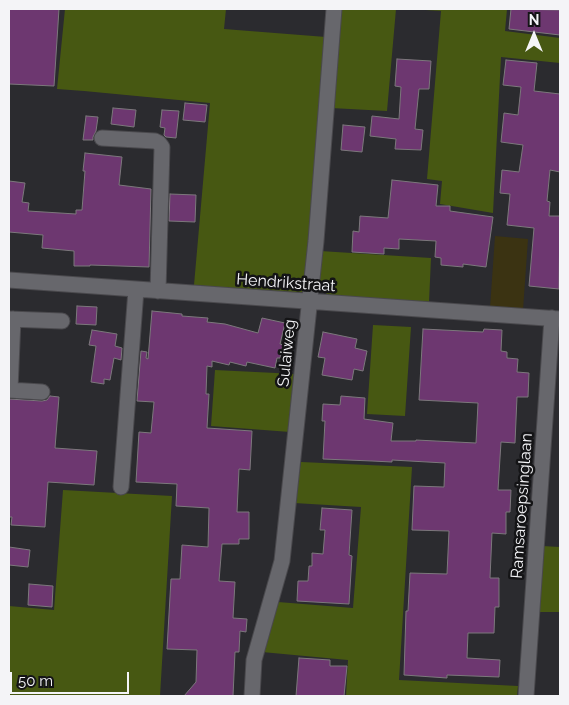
<!DOCTYPE html>
<style>
body{margin:0}
#map{position:relative;width:569px;height:705px;overflow:hidden;background:#2b2b2f;font-family:Raleway,sans-serif}
canvas{display:block}
.frame{position:absolute;inset:0;border:10px solid #f4f4f7;pointer-events:none}
.north{position:absolute;left:509px;top:10px;width:50px;height:50px;-webkit-text-stroke:4px #141416;paint-order:stroke;rotate:0deg;font-size:14px;font-weight:700;line-height:20px;text-align:center;color:#f4f4f7}
.north::after{content:'';display:block;margin:auto;width:18px;height:22px;background:#f4f4f7;clip-path:polygon(50% 0,100% 100%,50% 72%,0 100%)}
.scale{position:absolute;left:10px;top:672px;width:119px;height:22px;box-sizing:border-box;border:2px solid #f4f4f7;border-top:0;padding-left:6px;font-size:15px;line-height:18px;white-space:nowrap;color:#f4f4f7;-webkit-text-stroke:4px #141416;paint-order:stroke}
</style>
<div id="map">
<canvas width="569" height="705"></canvas>
<div class="frame"></div>
<div class="north">N</div>
<div class="scale">50 m</div>
</div>
<script>
const c = document.querySelector('canvas').getContext('2d');
c.lineJoin = 'round';
function paint(path, color) {
  c.fillStyle = color;
  c.fill(path, 'evenodd');
}
function toPath(rows) {
  const path = new Path2D();
  for (const r of rows) {
    path.moveTo(r[0], r[1]);
    for (let i = 2; i < r.length; i += 2) path.lineTo(r[i], r[i + 1]);
  }
  return path;
}
function stroke(path, color, width, dash) {
  c.strokeStyle = color;
  c.lineWidth = width;
  c.lineCap = dash ? 'butt' : 'round';
  c.setLineDash(dash || []);
  c.stroke(path);
}
function write(font, color, halo, rows, align = 'center') {
  c.font = font + ' Raleway,sans-serif';
  c.lineWidth = 5;
  c.setLineDash([]);
  c.textBaseline = 'middle';
  c.strokeStyle = halo;
  c.fillStyle = color;
  for (const [text, x, y, turn = 0] of rows) {
    c.save();
    c.translate(x, y);
    c.rotate((+turn || 0) * Math.PI / 180);
    c.textAlign = isNaN(turn) ? turn : align;
    if (halo) c.strokeText(text, 0, 0);
    c.fillText(text, 0, 0);
    c.restore();
  }
}
paint(toPath([
 [65,9,226,9,224,29,326,37,307,288,303,292,298,294,194,285,210,103,84,91,57,89],
 [340,9,396,9,387,111,331,108],
 [410,9,507,9,505,31,560,38,560,63,501,57,493,213,440,204,442,181,427,179,441,11],
 [320,251,431,258,429,302,329,295,323,291,320,285,318,279],
 [373,325,411,327,405,416,367,414],
 [215,370,296,374,290,432,211,426],
 [301,462,412,467,399,680,518,686,517,696,346,696,348,660,262,652,278,602,353,608,361,507,294,503],
 [63,490,172,496,160,696,9,696,9,606,54,610],
 [542,546,560,547,560,612,538,612]
]), '#475812');
paint(toPath([
 [495,236,528,239,523,310,490,308]
]), '#3b3312');
const building = toPath([
 [9,9,59,9,54,86,9,84,9,9],
 [511,9,560,10,560,35,509,29,511,9],
 [397,59,431,61,429,89,419,89,415,129,423,130,421,150,395,149,396,139,370,136,372,116,399,119,401,87,395,86,397,59],
 [506,60,537,63,534,91,560,94,560,172,550,170,547,201,550,202,549,216,560,216,559,289,529,286,534,228,507,225,510,194,500,193,502,170,519,172,523,145,501,142,504,113,518,115,521,87,503,85,506,60],
 [185,103,207,105,205,122,183,120,185,103],
 [113,108,136,110,134,127,111,124,113,108],
 [162,110,179,111,176,138,166,137,164,135,165,128,160,127,162,110],
 [86,116,98,117,96,131,93,137,93,140,83,140,86,116],
 [343,125,365,127,362,152,341,150,343,125],
 [85,153,122,157,119,185,151,189,149,267,90,265,90,266,74,266,74,251,42,248,43,235,9,232,9,181,25,183,22,202,29,203,28,211,76,214,76,210,82,210,85,171,83,171,85,153],
 [392,180,438,185,436,206,450,206,450,211,493,217,486,267,463,264,463,267,441,265,441,258,435,257,436,241,399,239,399,249,384,248,384,254,352,252,353,231,359,232,360,216,388,218,392,180],
 [170,194,196,195,195,222,169,221,170,194],
 [77,306,97,307,96,325,76,324,77,306],
 [152,311,182,314,182,316,208,318,207,322,225,324,258,333,262,318,285,323,280,344,283,345,280,358,277,358,275,368,247,362,246,366,230,362,229,365,212,361,212,367,207,366,206,394,209,394,207,428,252,431,250,470,239,469,237,512,249,512,249,539,239,539,239,544,222,544,219,581,235,582,233,618,247,619,246,632,240,631,239,652,235,652,233,696,184,696,196,682,197,650,167,649,171,579,180,579,182,545,208,547,209,508,176,506,177,484,136,482,139,432,151,433,154,402,137,401,141,351,147,352,146,358,148,359,152,311],
 [423,329,483,332,484,329,502,330,501,351,507,352,507,358,518,359,517,372,529,373,528,397,517,397,515,443,501,442,498,490,511,490,510,512,506,512,506,534,492,533,490,578,499,578,499,607,495,607,494,633,468,633,467,658,500,660,499,677,447,675,447,678,404,675,406,611,408,611,410,573,447,574,449,531,412,530,414,486,444,487,445,463,392,460,392,462,372,461,323,459,325,421,322,421,323,404,340,405,341,396,365,398,364,419,393,423,391,441,416,441,416,440,476,443,478,403,419,400,423,329],
 [92,330,117,334,115,346,122,348,121,360,114,358,110,380,104,379,104,384,91,382,96,346,89,345,92,330],
 [323,332,357,339,355,348,367,351,363,371,354,369,352,380,322,375,325,358,318,357,323,332],
 [50,396,59,397,55,448,97,451,94,485,48,482,45,527,11,525,12,517,9,517,9,399,42,401,47,400,50,396],
 [322,508,352,510,349,555,352,556,349,604,297,601,298,581,308,581,309,566,312,566,312,553,323,554,325,530,320,530,322,508],
 [9,547,30,550,28,567,9,565,9,547],
 [29,584,53,586,52,607,28,605,29,584],
 [299,658,330,660,330,666,347,666,344,696,296,696,299,658]
]);
paint(building, '#6d3770');
stroke(building, '#7c787c', 1);
const minor = toPath([
 [102,138,155,141,159,143,162,147,158,291],
 [9,280,560,319],
 [9,319,62,321],
 [9,390,42,392],
 [10,390,13,319],
 [121,487,136,290],
 [252,696,254,660,282,561,316,241,334,9],
 [526,696,552,318]
]);
stroke(minor, '#4a494d', 17);
stroke(minor, '#67676c', 15);
write('16px', '#f4f4f7', '#141416', [
 ["Hendrikstraat",286,283,4],
 ["Sulaiweg",287,353,-84],
 ["Ramsaroepsinglaan",522,506,-86]
]);
</script>
